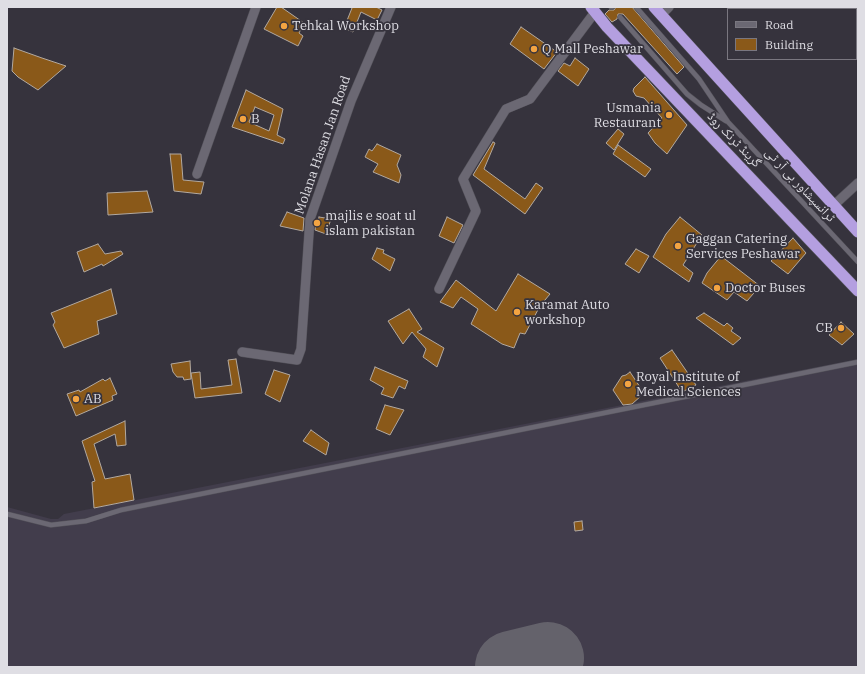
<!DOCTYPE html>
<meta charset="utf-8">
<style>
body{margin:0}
#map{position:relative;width:865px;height:674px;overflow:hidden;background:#36333d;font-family:"IBM Plex Serif",serif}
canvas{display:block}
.frame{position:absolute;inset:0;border:8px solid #dfdee4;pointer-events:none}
.legend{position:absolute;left:727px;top:8px;width:130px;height:52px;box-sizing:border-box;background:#36333d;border:1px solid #7a7780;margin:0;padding:5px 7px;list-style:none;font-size:12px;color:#dfdee4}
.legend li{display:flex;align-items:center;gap:8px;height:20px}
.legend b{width:20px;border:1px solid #7a7780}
</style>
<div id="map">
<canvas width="865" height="674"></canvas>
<div class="frame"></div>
<ul class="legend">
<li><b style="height:5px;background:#6b6873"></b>Road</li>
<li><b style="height:11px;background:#8a5919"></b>Building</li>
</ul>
</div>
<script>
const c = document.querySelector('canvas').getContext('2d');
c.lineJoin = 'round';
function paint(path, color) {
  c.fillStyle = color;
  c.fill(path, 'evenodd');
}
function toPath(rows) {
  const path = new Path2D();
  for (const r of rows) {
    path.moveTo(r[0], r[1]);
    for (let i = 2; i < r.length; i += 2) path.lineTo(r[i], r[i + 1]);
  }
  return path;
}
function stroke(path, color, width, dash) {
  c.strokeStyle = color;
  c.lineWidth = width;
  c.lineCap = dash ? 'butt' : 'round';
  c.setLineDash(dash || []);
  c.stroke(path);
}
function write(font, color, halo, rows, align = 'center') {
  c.font = font + ' "IBM Plex Serif","Noto Naskh Arabic",serif';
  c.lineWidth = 3.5;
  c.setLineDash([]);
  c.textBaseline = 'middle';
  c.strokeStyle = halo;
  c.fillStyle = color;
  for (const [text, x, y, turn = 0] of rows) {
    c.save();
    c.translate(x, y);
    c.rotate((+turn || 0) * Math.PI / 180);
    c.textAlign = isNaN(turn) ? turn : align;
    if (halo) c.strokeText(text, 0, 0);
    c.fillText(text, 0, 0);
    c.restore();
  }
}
paint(toPath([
 [858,359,858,667,7,667,7,507,51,519,58,519,64,514]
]), '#423d4c');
stroke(toPath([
 [511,667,548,658]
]), '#64626b', 72);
const building = toPath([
 [277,7,281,7,304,23,299,33,303,36,298,46,264,29,277,7],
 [350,7,376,7,382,10,377,20,361,12,353,32,344,28,352,8,350,7],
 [616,7,632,7,684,67,677,74,623,14,618,14,617,19,612,22,605,14,609,10,614,10,616,7],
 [521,27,557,52,544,69,510,44,521,27],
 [14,48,42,58,66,66,38,90,18,77,12,71,14,48],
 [575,58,589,69,578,86,558,71,564,63,570,66,575,58],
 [645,77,687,125,667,154,655,143,648,133,662,118,644,98,636,96,633,91,634,88,645,77],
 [246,90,283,109,277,135,285,139,283,144,232,127,246,90],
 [255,107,274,115,269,131,249,122,255,107],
 [618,129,624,134,614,150,606,143,618,129],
 [493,142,495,143,484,169,525,199,536,183,543,188,525,214,473,175,493,142],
 [377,144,401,155,397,165,401,175,399,183,373,172,378,164,365,157,369,149,372,151,377,144],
 [618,145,651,169,645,177,613,154,618,145],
 [170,154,181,154,183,180,204,182,201,194,174,191,170,154],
 [147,191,153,212,108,215,107,193,147,191],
 [287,212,304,218,303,231,280,226,287,212],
 [319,217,331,219,326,234,315,230,316,221,318,222,319,217],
 [447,217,463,225,454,243,439,236,447,217],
 [680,217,702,235,683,265,693,273,689,282,653,257,666,234,680,217],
 [793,238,806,253,788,274,771,261,793,238],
 [98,244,105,254,121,251,123,254,103,266,102,264,84,272,77,252,98,244],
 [377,248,384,250,383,253,395,259,390,271,372,259,377,248],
 [636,249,649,256,639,273,625,264,636,249],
 [721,256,760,286,747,301,734,292,727,300,702,283,707,273,721,256],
 [518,274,550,294,540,306,525,334,520,333,514,348,502,344,471,324,478,309,461,297,453,308,440,302,456,280,496,311,518,274],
 [111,289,117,314,97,321,99,334,64,348,53,325,55,322,51,313,111,289],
 [409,309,422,329,417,332,444,348,437,367,423,357,426,349,412,332,403,344,388,321,409,309],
 [704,313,724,326,727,323,733,328,731,331,741,338,733,345,696,318,704,313],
 [841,322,854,334,842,345,829,335,841,322],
 [672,350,696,385,682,392,660,358,672,350],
 [236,359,242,393,195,398,191,373,200,372,201,389,232,385,228,360,236,359],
 [190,361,191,379,184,380,183,377,177,377,173,372,171,364,190,361],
 [375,367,408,381,405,389,399,386,393,398,381,394,384,388,370,380,375,367],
 [274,370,290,375,280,402,265,394,274,370],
 [630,372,642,390,638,394,641,396,632,404,623,405,613,390,622,376,626,375,630,372],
 [110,378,117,394,112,396,113,400,76,416,67,394,79,390,80,392,103,379,105,381,110,378],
 [385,405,404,410,390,435,376,429,385,405],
 [125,421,126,445,117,446,115,434,94,444,105,479,130,474,134,500,94,508,92,482,95,481,82,441,125,421],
 [311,430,329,443,326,455,303,441,311,430],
 [582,521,583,530,575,531,574,522,582,521]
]);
paint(building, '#8a5919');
stroke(building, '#b2a9a0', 1);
const service = toPath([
 [611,7,612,7],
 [636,7,699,79,728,122,858,262],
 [620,17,687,94,701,105,726,121],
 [7,514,51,525,86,521,121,510,858,362]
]);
const minor = toPath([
 [662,14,669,7],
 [197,174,256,7],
 [833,206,858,183],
 [439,289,476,211,463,179,506,109,530,99,595,12],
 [242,352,297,360,301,349,310,219,351,101,391,7]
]);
const trunk = toPath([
 [591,7,607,27,858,291],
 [654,7,858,232]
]);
stroke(service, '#54525a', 5.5);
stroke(minor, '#54525a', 10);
stroke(trunk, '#54525a', 12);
stroke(service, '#6b6873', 4.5);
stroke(minor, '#6b6873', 9);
stroke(trunk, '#b49fe0', 11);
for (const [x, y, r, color] of [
 [284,26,4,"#f3a442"],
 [534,49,4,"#f3a442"],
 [669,115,4,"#f3a442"],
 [243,119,4,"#f3a442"],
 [317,223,4,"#f3a442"],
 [678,246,4,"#f3a442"],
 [717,288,4,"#f3a442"],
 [517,312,4,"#f3a442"],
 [841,328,4,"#f3a442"],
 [628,384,4,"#f3a442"],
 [76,399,4,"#f3a442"]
]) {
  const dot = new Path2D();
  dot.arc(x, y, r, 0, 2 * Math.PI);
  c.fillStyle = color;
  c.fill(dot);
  stroke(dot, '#36333d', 1.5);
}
write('13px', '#dfdee4', '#36333d', [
 ["Tehkal Workshop",292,26],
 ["Q Mall Peshawar",542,49],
 ["Usmania",661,108,"right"],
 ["Restaurant",661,123,"right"],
 ["B",251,119],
 ["majlis e soat ul",325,216],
 ["islam pakistan",325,231],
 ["Gaggan Catering",686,239],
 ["Services Peshawar",686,254],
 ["Doctor Buses",725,288],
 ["Karamat Auto",525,305],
 ["workshop",525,320],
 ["CB",833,328,"right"],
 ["Royal Institute of",636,377],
 ["Medical Sciences",636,392],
 ["AB",84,399]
], 'left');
write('13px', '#dfdee4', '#36333d', [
 ["گرینڈ ٹرنک روڈ",734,140,46],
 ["Molana Hasan Jan Road",323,145,-71],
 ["ٹرانسپشاور بی آر ٹی",800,185,47]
]);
</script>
